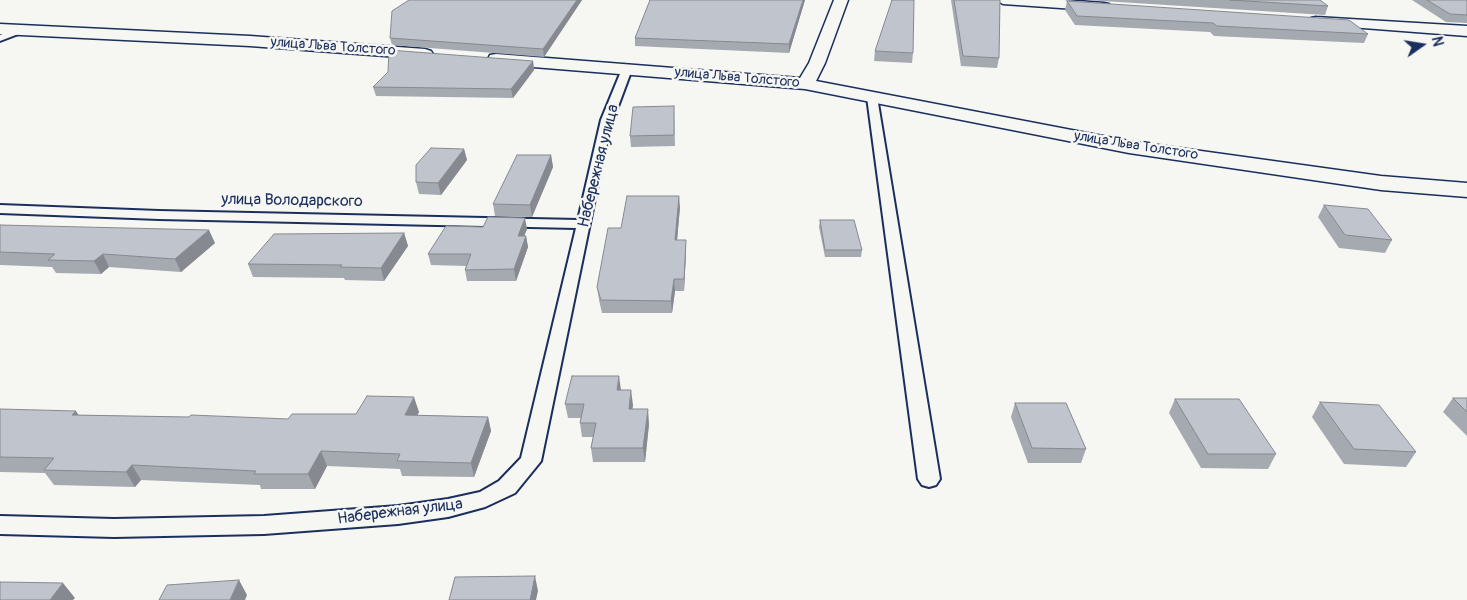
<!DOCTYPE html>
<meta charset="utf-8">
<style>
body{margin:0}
#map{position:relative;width:1467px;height:600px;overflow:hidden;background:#f6f6f2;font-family:Pangolin,sans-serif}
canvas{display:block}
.north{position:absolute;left:1397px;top:20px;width:50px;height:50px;-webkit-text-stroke:4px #f6f6f2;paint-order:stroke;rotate:77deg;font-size:14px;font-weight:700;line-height:20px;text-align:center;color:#1b2f5e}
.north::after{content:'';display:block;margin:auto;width:18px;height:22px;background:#1b2f5e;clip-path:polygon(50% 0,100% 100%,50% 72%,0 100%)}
</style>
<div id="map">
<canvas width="1467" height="600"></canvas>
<div class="north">N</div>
</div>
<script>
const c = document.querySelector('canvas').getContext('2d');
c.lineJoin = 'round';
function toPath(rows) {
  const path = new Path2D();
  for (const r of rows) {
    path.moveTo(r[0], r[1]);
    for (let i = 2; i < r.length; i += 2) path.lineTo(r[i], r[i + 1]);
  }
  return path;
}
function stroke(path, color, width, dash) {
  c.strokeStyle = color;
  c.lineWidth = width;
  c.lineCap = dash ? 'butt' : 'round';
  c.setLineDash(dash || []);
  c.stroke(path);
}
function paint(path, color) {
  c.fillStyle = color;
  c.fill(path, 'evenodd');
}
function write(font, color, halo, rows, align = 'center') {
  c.font = font + ' Pangolin,sans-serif';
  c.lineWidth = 5;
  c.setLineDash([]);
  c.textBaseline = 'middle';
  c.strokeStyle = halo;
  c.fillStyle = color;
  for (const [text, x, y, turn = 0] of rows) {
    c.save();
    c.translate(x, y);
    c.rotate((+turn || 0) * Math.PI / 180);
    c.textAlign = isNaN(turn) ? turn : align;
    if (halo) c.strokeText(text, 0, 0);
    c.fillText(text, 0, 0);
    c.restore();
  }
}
const lane = toPath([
 [18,28,23,31,21,33,0,41,0,35,18,28],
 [627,66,632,69,613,120,603,160,541,461,515,493,485,507,448,517,398,524,264,534,114,537,0,534,0,516,114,519,264,516,398,506,448,499,480,492,499,481,521,458,576,228,159,219,0,213,0,205,159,211,578,220,601,120,622,69,627,66],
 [872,94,877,97,940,479,936,485,929,487,922,485,918,479,867,97,872,94]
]);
const street = toPath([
 [834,0,848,0,825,63,816,81,1129,141,1381,176,1467,183,1467,197,1381,190,1129,153,805,89,496,64,490,63,488,59,490,55,496,54,800,78,809,63,834,0],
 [996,0,1064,0,1104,3,1109,4,1111,7,1109,10,1104,11,1003,4,996,0],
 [1316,17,1467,26,1467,36,1311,24,1309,21,1311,18,1316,17],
 [0,24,250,36,425,49,431,51,433,54,431,57,425,59,250,46,0,34,0,24]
]);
stroke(lane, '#1b2f5e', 4);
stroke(street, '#1b2f5e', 3);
paint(lane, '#f6f6f2');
paint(street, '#f6f6f2');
paint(toPath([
 [409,0,582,0,544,57,392,45,390,38],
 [650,0,805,0,789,53,635,46,635,38],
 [951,0,1000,0,999,58,997,68,961,66],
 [1087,0,1320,0,1328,6,1325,15],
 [1412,0,1467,0,1467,23,1446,22],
 [1067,1,1368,34,1364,43,1214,36,1210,32,1075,25,1065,10],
 [875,51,913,53,912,63,874,61],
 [533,61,534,70,513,98,376,96,373,87],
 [674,106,675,146,631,147,630,136],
 [464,149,467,160,441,195,419,194,416,182],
 [551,155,553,167,532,217,495,216,493,204],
 [1324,205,1392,240,1385,253,1339,248,1318,217],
 [680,207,677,240,686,240,686,252,684,291,675,291,672,313,602,313,599,300,597,287,621,228],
 [820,220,862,250,861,257,825,257,819,227],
 [0,225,215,243,181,272,109,267,101,274,56,273,52,267,0,265],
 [527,229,524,236,526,236,528,247,516,281,467,281,465,270,466,266,431,265,428,254],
 [404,233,408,246,384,281,345,280,344,278,253,277,248,264],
 [621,390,633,405,632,409,649,424,645,462,593,462,591,448,593,437,582,437,580,423,581,418,568,418,565,404],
 [1453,398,1467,398,1467,436,1443,412],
 [1175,399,1276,454,1268,469,1201,468,1169,413],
 [1320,402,1416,452,1406,467,1344,464,1312,417],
 [1015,403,1086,449,1081,463,1028,463,1011,417],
 [0,409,78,415,288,419,356,414,419,412,417,415,488,417,491,431,474,477,402,476,400,469,327,466,315,489,261,489,260,485,141,480,135,487,54,485,45,473,0,472]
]), '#a5a9b0');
paint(toPath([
 [577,0,582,0,544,57,543,49],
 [803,0,805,0,789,53,789,44],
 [533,61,534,70,513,98,511,89],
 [464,149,467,160,441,195,438,183],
 [551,155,553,167,532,217,530,205],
 [679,196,680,207,676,252,675,240],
 [525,218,527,229,520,247,518,236],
 [209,230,215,243,181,272,175,259],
 [404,233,408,246,384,281,381,268],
 [526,236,528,247,516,281,514,269],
 [686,240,686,252,684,291,684,279],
 [103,254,109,267,101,274,94,261],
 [674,279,675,291,672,313,671,301],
 [619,376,621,390,618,405,617,390],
 [631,390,633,405,630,424,629,409],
 [414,397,419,412,410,429,405,415],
 [648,409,649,424,645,462,643,448],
 [76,411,85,425,72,415],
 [488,417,491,431,474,477,471,463],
 [321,451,327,466,315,489,308,474],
 [132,465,141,480,135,487,126,472],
 [535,576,538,591,536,600,530,600],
 [239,580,247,595,245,600,230,600],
 [63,583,75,598,73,600,50,600]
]), '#868990');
const building = toPath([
 [409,0,577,0,543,49,390,38,392,11,409,0],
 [650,0,803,0,789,44,635,38,650,0],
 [892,0,914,0,913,53,875,51,892,0],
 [954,0,1000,0,999,58,963,56,954,0],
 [1230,0,1320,0,1328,6,1230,0],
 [1427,0,1467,0,1467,15,1450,14,1427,0],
 [1067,1,1349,20,1368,34,1217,26,1213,23,1077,16,1067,1],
 [389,50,533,61,511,89,373,87,388,72,389,50],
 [674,106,674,135,630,136,633,107,674,106],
 [431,148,464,149,438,183,416,182,416,165,431,148],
 [517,155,551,155,530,205,493,204,517,155],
 [627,196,679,196,675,240,686,240,684,279,674,279,671,301,601,300,597,287,608,228,621,228,627,196],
 [1324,205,1368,209,1392,240,1345,235,1324,205],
 [488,217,525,218,518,236,526,236,514,269,465,270,471,254,428,254,446,226,483,227,488,217],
 [820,220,854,220,862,250,825,250,820,220],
 [0,225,209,230,175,259,103,254,94,261,48,260,55,254,0,252,0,225],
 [404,233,381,268,340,267,342,265,248,264,274,234,404,233],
 [572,376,619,376,617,390,631,390,629,409,648,409,643,448,591,448,596,423,580,423,584,404,565,404,572,376],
 [367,396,414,397,405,415,488,417,471,463,397,461,400,454,321,451,308,474,254,474,256,471,132,465,126,472,44,470,54,458,0,457,0,409,76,411,72,415,189,417,191,415,288,419,292,414,356,414,367,396],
 [1453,398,1467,398,1467,412,1453,398],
 [1175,399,1239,399,1276,454,1208,454,1175,399],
 [1320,402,1379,405,1416,452,1354,449,1320,402],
 [1015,403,1066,403,1086,449,1032,448,1015,403],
 [535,576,530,600,449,600,455,577,535,576],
 [239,580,230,600,159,600,167,585,239,580],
 [0,582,63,583,50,600,0,600,0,582]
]);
paint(building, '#c0c4cd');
stroke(building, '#868990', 1);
write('14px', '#1b2f5e', '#f6f6f2', [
 ["улица Льва Толстого",333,47,4],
 ["улица Льва Толстого",737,78,5],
 ["улица Льва Толстого",1136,146,9]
]);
write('16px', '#1b2f5e', '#f6f6f2', [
 ["Набережная улица",599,166,-76],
 ["улица Володарского",292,201,1],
 ["Набережная улица",400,512,-7]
]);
</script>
